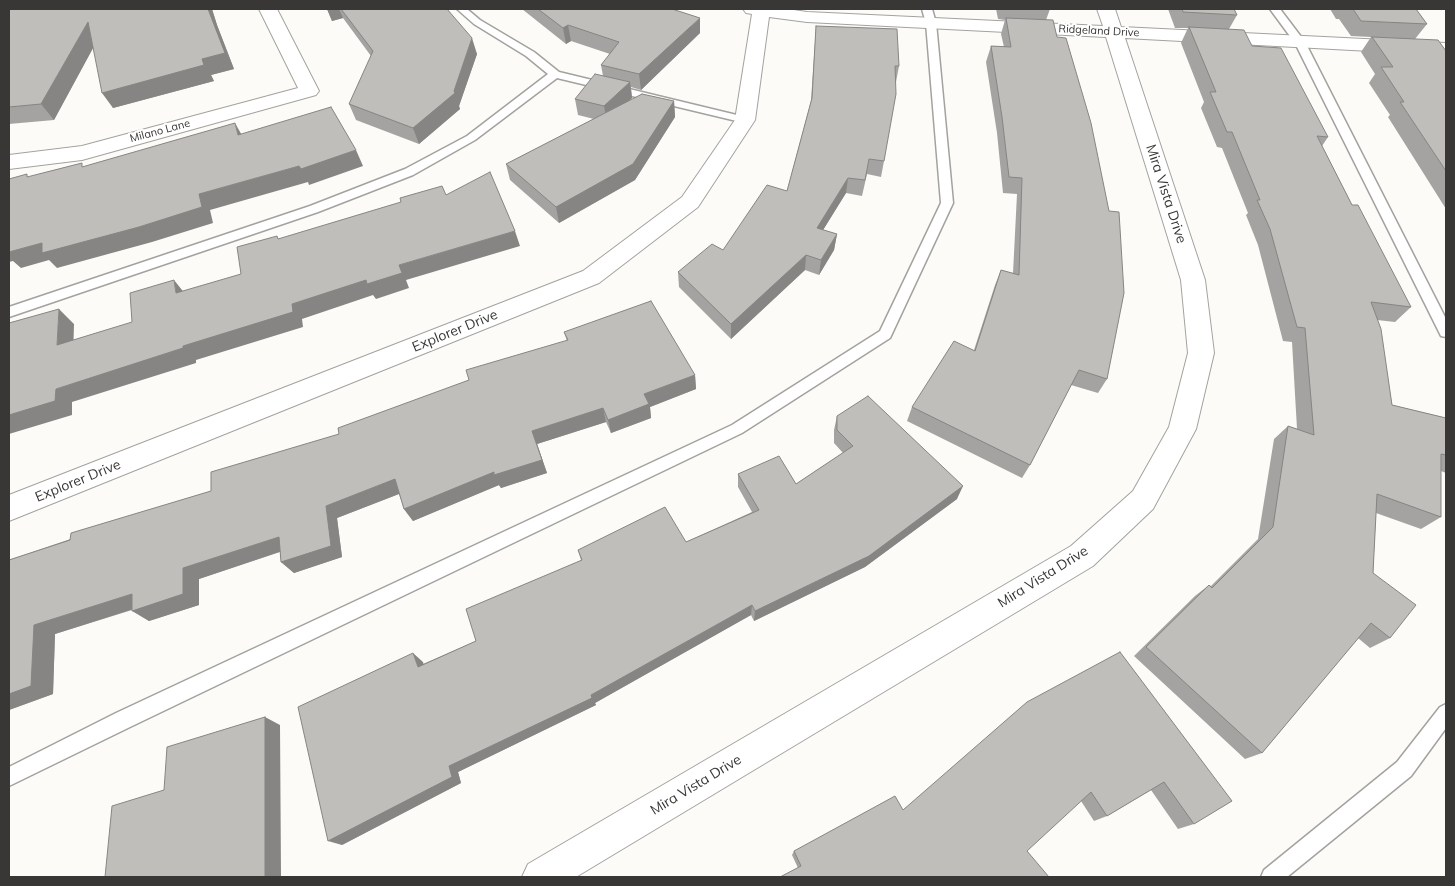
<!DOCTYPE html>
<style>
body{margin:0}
#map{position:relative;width:1455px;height:886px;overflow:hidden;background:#fdfbf8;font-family:Mulish,sans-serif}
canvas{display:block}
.frame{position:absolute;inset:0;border:10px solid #383736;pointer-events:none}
</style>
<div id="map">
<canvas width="1455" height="886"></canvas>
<div class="frame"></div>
</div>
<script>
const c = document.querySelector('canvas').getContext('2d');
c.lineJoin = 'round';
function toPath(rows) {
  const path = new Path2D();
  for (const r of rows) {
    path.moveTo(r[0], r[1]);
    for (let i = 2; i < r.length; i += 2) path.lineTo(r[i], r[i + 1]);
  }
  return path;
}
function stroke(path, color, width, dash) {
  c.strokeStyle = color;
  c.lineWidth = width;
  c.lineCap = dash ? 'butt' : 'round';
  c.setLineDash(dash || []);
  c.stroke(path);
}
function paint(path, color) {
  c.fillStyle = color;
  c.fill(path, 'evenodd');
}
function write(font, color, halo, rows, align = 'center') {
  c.font = font + ' Mulish,sans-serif';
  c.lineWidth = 4;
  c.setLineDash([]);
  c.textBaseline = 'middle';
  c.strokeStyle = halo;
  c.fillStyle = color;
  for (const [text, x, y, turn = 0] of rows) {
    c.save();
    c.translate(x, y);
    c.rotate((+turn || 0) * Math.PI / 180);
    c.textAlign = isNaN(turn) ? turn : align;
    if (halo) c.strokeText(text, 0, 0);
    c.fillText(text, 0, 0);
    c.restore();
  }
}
const service = toPath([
 [457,9,467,9,480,20,534,52,559,72,745,117,751,120,745,123,557,78,475,140,413,175,318,212,9,317,9,307,310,206,405,169,467,136,548,74,526,56,474,24,457,9],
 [922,9,932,9,936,23,953,203,890,338,742,433,130,727,9,786,9,767,116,713,732,425,880,331,941,203,926,23,922,9],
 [1270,9,1280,9,1305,42,1446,319,1446,337,1441,336,1439,332,1295,43,1270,9],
 [1446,704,1446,728,1411,776,1287,877,1261,877,1264,870,1397,762,1440,707,1446,704]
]);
const minor = toPath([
 [259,9,277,9,319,91,316,95,82,160,9,169,9,155,82,146,298,88,259,9],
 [743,9,787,9,807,12,1103,26,1097,9,1115,9,1121,27,1446,43,1446,55,1125,38,1205,280,1214,353,1196,429,1153,509,1093,566,576,877,522,877,528,864,1071,546,1133,491,1169,427,1188,353,1181,280,1106,37,807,22,769,17,755,120,698,207,599,283,9,521,9,495,583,271,682,197,735,120,752,14,746,13,743,9]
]);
stroke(service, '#a4a29f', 3);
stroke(minor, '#a4a29f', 2);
paint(service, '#fff');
paint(minor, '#fff');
paint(toPath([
 [9,9,212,9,217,25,234,69,211,75,214,81,113,108,93,48,54,120,9,124],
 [327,9,447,9,477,54,459,106,460,109,419,144,356,120,349,104,371,56,343,18,332,21],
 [522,9,672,9,700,33,641,90,631,87,632,98,629,101,674,101,675,117,635,180,559,223,510,180,506,164,594,119,578,115,575,99,603,76,601,65,610,54,571,41,566,44],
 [996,9,1050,9,1046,20,1107,379,1098,393,1071,385,1030,465,1022,478,907,421,912,407,974,350,995,285,1001,270,1013,273,1017,194,1003,193,997,133,986,62,991,46,1004,47,1001,34,1005,20,998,19],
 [1168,9,1234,9,1237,15,1229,29,1252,46,1328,137,1322,146,1352,205,1411,307,1395,322,1377,320,1392,405,1446,418,1446,473,1441,471,1441,517,1421,529,1376,513,1373,573,1390,638,1370,648,1358,638,1262,753,1245,759,1134,656,1195,596,1209,585,1211,586,1258,539,1274,439,1288,426,1297,429,1292,342,1283,341,1258,245,1246,215,1248,213,1222,148,1217,147,1201,108,1204,102,1181,43,1188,28,1175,28],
 [1330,9,1416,9,1427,24,1415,39,1446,51,1446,209,1388,117,1390,115,1369,83,1375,74,1361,52,1371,37,1351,36,1339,19,1336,19],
 [816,26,899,66,896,82,895,82,884,161,881,177,867,174,862,196,846,193,823,230,837,234,834,250,819,275,805,270,731,339,679,287,678,272,723,250,787,191,811,101],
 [564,332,695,375,696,389,650,407,651,418,611,433,606,422,537,444,547,473,501,488,499,485,413,521,404,509,399,494,337,518,342,557,294,573,281,562,280,552,199,579,199,605,149,621,132,610,55,634,53,694,9,710,9,560,211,491,339,434,469,380,567,341],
 [837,416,957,499,865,567,754,621,751,615,595,703,596,705,458,772,461,783,342,845,423,662,423,664,476,641,581,560,578,550,686,542,752,512,738,487,738,474,796,484,843,453,834,443,834,430],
 [1120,652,1194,824,1178,829,1151,790,1107,816,1094,821,1081,801,798,868,792,855,794,851,903,810]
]), '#a5a3a1');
paint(toPath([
 [208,9,212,9,217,25,234,69,211,75,214,81,113,108,102,93,202,59],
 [327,9,339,9,343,18,332,21],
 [700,18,700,33,641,90,639,74],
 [88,22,99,37,54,120,41,104],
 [568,25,571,41,566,44,563,28],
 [472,38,477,54,459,106,460,109,419,144,413,128,454,91],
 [630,82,632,98,607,122,604,106],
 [674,101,675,117,635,180,559,223,556,207],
 [235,123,244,139,238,135],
 [356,150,363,166,309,185,308,182,210,210,213,223,152,242,57,268,49,260,21,268,13,261,9,262,9,247],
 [848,178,846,193,815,243,817,228],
 [515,231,520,246,406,280,409,288,376,299,373,295,302,319,303,327,196,360,196,363,72,402,72,415,9,434,9,415,56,389,183,346,292,304,399,265],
 [837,234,834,250,819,275,821,260],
 [806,255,805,270,731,339,731,324],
 [174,280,186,295,176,293],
 [59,309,74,324,73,359,57,345],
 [695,375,696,389,650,407,651,418,611,433,608,420,644,394],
 [603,408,606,422,537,444,547,473,501,488,499,485,413,521,404,509,532,431],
 [395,479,404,492,337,518,342,557,294,573,281,562,326,506],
 [963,486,957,499,865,567,754,621,755,611],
 [279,537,291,548,199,579,199,605,149,621,132,611,183,568],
 [132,594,149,604,55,634,53,694,9,710,9,694,34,625],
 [752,605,751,615,595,703,596,705,458,772,461,783,342,845,328,841,449,766,591,695],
 [413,653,423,662,427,676,418,667],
 [265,717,280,725,281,877,265,877]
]), '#868583');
const building = toPath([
 [9,9,208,9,225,53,202,59,204,65,102,93,88,22,41,104,9,107,9,9],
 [341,9,447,9,472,38,454,91,455,93,413,128,349,104,373,51,341,9],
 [538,9,672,9,700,18,639,74,601,65,619,42,568,25,563,28,538,9],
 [1182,9,1234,9,1237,15,1183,12,1182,9],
 [1353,9,1416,9,1427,24,1361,21,1353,9],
 [1006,18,1053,20,1057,37,1066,38,1091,123,1109,211,1119,212,1124,293,1107,379,1079,370,1030,465,912,407,954,341,975,351,1001,270,1019,275,1022,178,1009,177,1002,117,991,46,1011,47,1006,18],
 [816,26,897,29,899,66,895,66,896,94,884,161,869,159,865,180,848,178,817,228,837,234,821,260,806,255,731,324,678,272,712,244,723,250,767,185,787,191,812,98,816,26],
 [1189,27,1244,30,1252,46,1281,48,1328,137,1317,136,1352,205,1358,205,1411,307,1371,302,1381,329,1392,405,1446,418,1446,455,1441,454,1441,517,1377,494,1373,573,1416,605,1390,638,1371,623,1262,753,1146,647,1209,585,1212,588,1273,527,1288,426,1314,435,1305,328,1297,327,1270,229,1257,200,1260,200,1232,132,1227,132,1210,92,1216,92,1189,27],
 [1372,37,1438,40,1446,51,1446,171,1400,102,1404,102,1381,67,1393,67,1372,37],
 [595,74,630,82,604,106,575,99,595,74],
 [642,94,674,101,633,164,556,207,506,164,642,94],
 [331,107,356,150,301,169,299,166,199,194,202,207,139,227,42,253,42,243,9,252,9,179,27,174,27,177,82,163,82,167,235,123,238,135,331,107],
 [490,172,515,231,399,265,402,273,367,284,366,280,292,304,293,312,183,346,183,348,56,389,55,401,9,415,9,323,59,309,57,345,132,322,130,293,174,280,176,293,241,274,237,247,277,236,278,239,401,202,400,198,442,186,446,195,490,172],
 [651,301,695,375,644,394,649,404,608,420,603,408,532,431,542,460,494,475,494,472,404,509,395,479,326,506,331,546,281,562,279,537,183,568,183,594,132,611,132,594,34,625,31,686,9,694,9,560,70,540,71,533,211,491,211,472,339,434,338,428,469,380,466,370,568,340,564,332,651,301],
 [868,396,963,486,869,556,755,611,752,605,591,695,592,698,449,766,452,777,328,841,298,707,413,653,418,667,476,641,466,609,582,560,578,550,665,507,686,542,759,510,738,474,779,456,796,484,853,446,837,430,837,416,868,396],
 [1120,652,1232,801,1194,824,1164,782,1107,816,1091,792,1027,851,1049,877,780,877,801,866,794,851,895,796,903,810,1027,702,1120,652],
 [265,717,265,877,105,877,112,806,164,790,167,747,265,717]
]);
paint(building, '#c0bebb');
stroke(building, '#868583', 1);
write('11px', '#383736', '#fff', [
 ["Ridgeland Drive",1099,31,3],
 ["Milano Lane",160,131,-15]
]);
write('14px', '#383736', '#fff', [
 ["Mira Vista Drive",1166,194,72],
 ["Explorer Drive",455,331,-22],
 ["Explorer Drive",78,481,-22],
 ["Mira Vista Drive",1043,577,-32],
 ["Mira Vista Drive",696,785,-31]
]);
</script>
